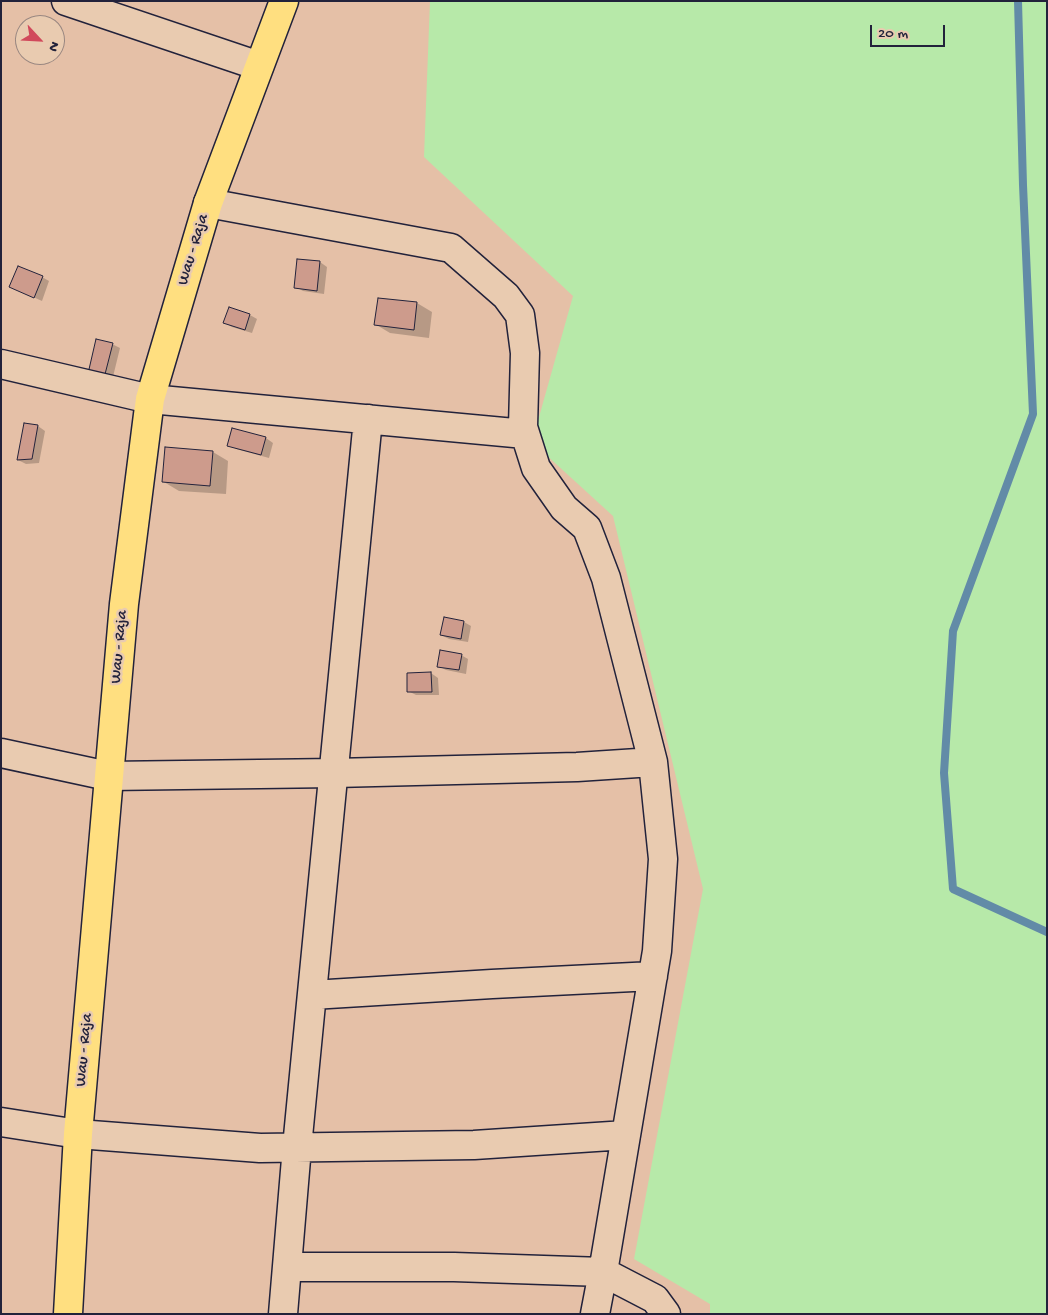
<!DOCTYPE html>
<style>
body{margin:0}
#map{position:relative;width:1048px;height:1315px;overflow:hidden;background:#e5c0a7;font-family:"Gochi Hand",sans-serif}
canvas{display:block}
.frame{position:absolute;inset:0;border:2px solid #22223b;pointer-events:none}
.north{position:absolute;left:15px;top:15px;width:50px;height:50px;box-sizing:border-box;background:#e9cbb0;border:1px solid #998781;border-radius:50%;rotate:115deg;font-size:14px;font-weight:700;line-height:20px;text-align:center;color:#22223b}
.north::after{content:'';display:block;margin:auto;width:18px;height:22px;background:#d1495b;clip-path:polygon(50% 0,100% 100%,50% 72%,0 100%)}
.scale{position:absolute;left:870px;top:25px;width:75px;height:22px;box-sizing:border-box;border:2px solid #22223b;border-top:0;padding-left:6px;font-size:15px;line-height:18px;white-space:nowrap;color:#22223b;-webkit-text-stroke:4px #e9cbb0;paint-order:stroke}
</style>
<div id="map">
<canvas width="1048" height="1315"></canvas>
<div class="frame"></div>
<div class="north">N</div>
<div class="scale">20 m</div>
</div>
<script>
const c = document.querySelector('canvas').getContext('2d');
c.lineJoin = 'round';
function paint(path, color) {
  c.fillStyle = color;
  c.fill(path, 'evenodd');
}
function toPath(rows) {
  const path = new Path2D();
  for (const r of rows) {
    path.moveTo(r[0], r[1]);
    for (let i = 2; i < r.length; i += 2) path.lineTo(r[i], r[i + 1]);
  }
  return path;
}
function stroke(path, color, width, dash) {
  c.strokeStyle = color;
  c.lineWidth = width;
  c.lineCap = dash ? 'butt' : 'round';
  c.setLineDash(dash || []);
  c.stroke(path);
}
function write(font, color, halo, rows, align = 'center') {
  c.font = font + ' "Gochi Hand",sans-serif';
  c.lineWidth = 5;
  c.setLineDash([]);
  c.textBaseline = 'middle';
  c.strokeStyle = halo;
  c.fillStyle = color;
  for (const [text, x, y, turn = 0] of rows) {
    c.save();
    c.translate(x, y);
    c.rotate((+turn || 0) * Math.PI / 180);
    c.textAlign = isNaN(turn) ? turn : align;
    if (halo) c.strokeText(text, 0, 0);
    c.fillText(text, 0, 0);
    c.restore();
  }
}
paint(toPath([
 [430,1,1047,1,1047,1314,710,1314,710,1304,634,1259,703,889,613,516,532,442,573,296,424,157]
]), '#b7e9a9');
paint(toPath([
 [320,262,327,267,324,294,303,291,296,287],
 [42,277,49,281,42,301,11,287],
 [379,299,417,303,432,312,429,338,390,333,375,324],
 [250,315,257,319,252,333,232,327,225,323],
 [112,344,120,348,111,385,96,382],
 [25,424,38,426,45,431,39,463,26,464,18,460],
 [233,430,266,438,273,443,269,458,236,449,229,445],
 [213,452,228,461,226,494,179,491,164,482],
 [445,618,464,622,471,626,468,642,449,639,441,635],
 [461,655,468,659,466,674,446,670,438,666],
 [431,673,438,678,439,695,416,695,408,691]
]), '#0003');
stroke(toPath([
 [1018,1,1023,185,1033,414,953,631,944,773,953,889,1047,932]
]), '#628ba7', 8);
const building = toPath([
 [297,259,320,261,317,291,294,288,297,259],
 [18,266,43,276,34,298,9,287,18,266],
 [378,298,417,302,414,330,374,325,378,298],
 [229,307,250,314,245,330,223,323,229,307],
 [96,339,113,343,103,382,87,378,96,339],
 [24,423,38,425,32,459,17,460,24,423],
 [232,428,266,437,261,455,227,446,232,428],
 [165,447,213,451,210,486,162,482,165,447],
 [444,617,464,621,461,639,440,635,444,617],
 [440,650,462,654,459,670,437,667,440,650],
 [431,672,432,692,407,692,407,673,431,672]
]);
paint(building, '#cd9b8c');
stroke(building, '#22223b', 1);
const minor = toPath([
 [66,1,259,66],
 [208,203,451,248,506,296,520,315,525,353,523,427,536,468,564,508,587,528,606,578,653,762,663,859,657,951,603,1272,595,1314],
 [1,364,150,399,525,434],
 [1,753,108,776,335,773,577,767,653,762],
 [312,995,492,984,653,976],
 [1,1122,78,1134,260,1148,474,1145,626,1135],
 [287,1267,454,1267,603,1272,655,1299,666,1314],
 [283,1314,297,1147,368,419]
]);
const major = toPath([
 [68,1314,78,1134,124,604,150,399,208,203,284,1]
]);
stroke(minor, '#22223b', 31);
stroke(major, '#22223b', 31);
stroke(minor, '#e9cbb0', 28);
stroke(major, '#ffdf80', 28);
write('16px', '#22223b', '#e9cbb0', [
 ["Wau - Raja",194,250,-73],
 ["Wau - Raja",120,647,-85],
 ["Wau - Raja",85,1050,-85]
]);
</script>
